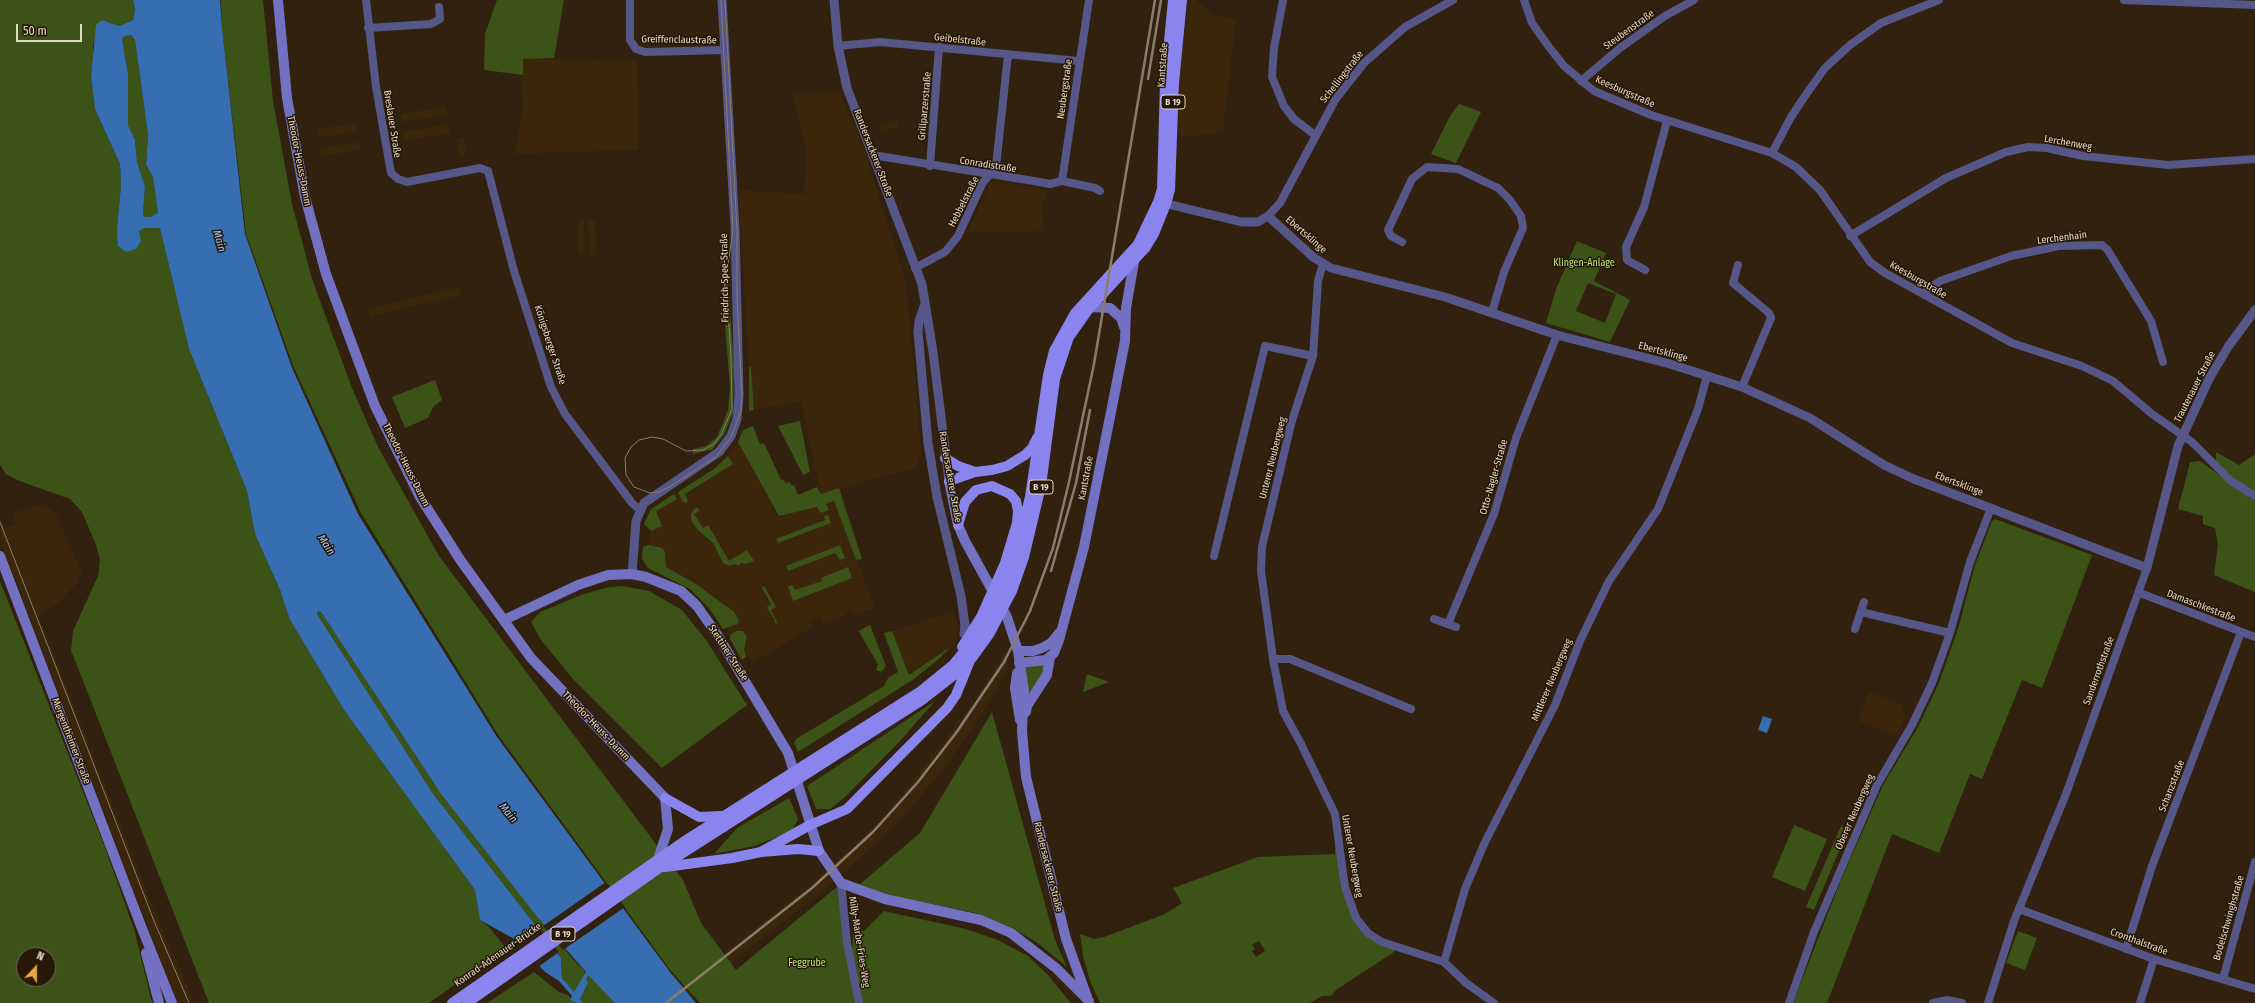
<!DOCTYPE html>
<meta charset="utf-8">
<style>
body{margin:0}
#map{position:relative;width:2255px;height:1003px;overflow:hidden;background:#31210e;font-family:"Fira Sans Condensed",sans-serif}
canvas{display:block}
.north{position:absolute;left:16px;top:947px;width:40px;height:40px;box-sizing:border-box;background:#271805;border:1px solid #716454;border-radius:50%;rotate:22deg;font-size:11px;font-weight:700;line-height:16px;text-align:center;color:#e1d6ca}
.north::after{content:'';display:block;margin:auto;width:14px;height:18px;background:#efa73d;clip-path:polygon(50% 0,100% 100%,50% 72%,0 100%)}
.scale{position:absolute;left:16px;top:24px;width:66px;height:18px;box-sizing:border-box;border:2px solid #e1d6ca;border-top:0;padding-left:5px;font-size:12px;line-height:14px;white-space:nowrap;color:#e1d6ca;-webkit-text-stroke:3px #271805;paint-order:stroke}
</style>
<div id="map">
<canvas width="2255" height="1003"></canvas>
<div class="north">N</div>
<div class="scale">50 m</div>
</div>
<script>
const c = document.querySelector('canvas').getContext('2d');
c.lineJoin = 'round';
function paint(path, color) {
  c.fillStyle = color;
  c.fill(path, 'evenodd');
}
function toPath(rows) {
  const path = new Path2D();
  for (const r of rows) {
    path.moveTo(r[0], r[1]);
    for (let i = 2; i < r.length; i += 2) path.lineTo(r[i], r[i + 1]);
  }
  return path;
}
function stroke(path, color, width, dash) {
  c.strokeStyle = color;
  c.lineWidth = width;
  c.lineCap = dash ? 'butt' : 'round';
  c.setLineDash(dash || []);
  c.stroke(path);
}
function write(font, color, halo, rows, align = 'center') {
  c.font = font + ' "Fira Sans Condensed",sans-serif';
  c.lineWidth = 3;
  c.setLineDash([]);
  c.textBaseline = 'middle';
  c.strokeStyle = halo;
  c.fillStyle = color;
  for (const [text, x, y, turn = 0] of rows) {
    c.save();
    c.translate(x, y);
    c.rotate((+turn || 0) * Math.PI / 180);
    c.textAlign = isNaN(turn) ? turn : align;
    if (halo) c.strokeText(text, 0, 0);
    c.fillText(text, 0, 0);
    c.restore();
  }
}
paint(toPath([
 [1189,0,1196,0,1212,15,1236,20,1223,132,1179,138,1179,76],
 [522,58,637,61,638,150,514,154,523,111],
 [839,92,861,139,906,282,922,457,917,458,918,467,821,494,801,401,754,410,751,367,749,367,748,356,739,190,804,194,806,151,793,93],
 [446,106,447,115,402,122,401,114],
 [898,119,900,126,881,133,878,126],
 [356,123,357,131,318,138,317,129],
 [449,124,450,133,405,141,403,132],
 [464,137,467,154,459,156,457,139],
 [359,142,360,150,322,156,320,148],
 [992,180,1048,190,1041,206,1045,231,967,233],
 [578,220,584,220,585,254,579,255],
 [588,220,595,220,596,254,589,255],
 [459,287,461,295,370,317,368,309],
 [738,442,779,516,834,501,875,608,857,614,852,614,851,611,845,613,846,616,824,623,820,617,809,621,812,627,752,663,748,656,742,660,730,639,730,635,727,629,723,629,700,598,681,583,648,568,642,559,643,547,649,545,651,531,644,524,651,509,714,469,728,456],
 [38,505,49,508,57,516,82,572,77,583,56,605,38,614,158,920,195,1003,177,1003,0,540,0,514,5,528,16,524,12,513],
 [954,611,958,629,957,642,909,675,892,631],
 [1006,651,1008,668,978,721,943,770,904,816,857,861,818,895,679,1003,660,1003,810,885,849,851,894,804,934,754,966,712],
 [1869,692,1904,705,1902,711,1907,714,1896,735,1858,721]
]), '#3b260c');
paint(toPath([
 [0,0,133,0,135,9,133,20,119,26,102,20,93,44,93,61,91,76,95,109,120,164,121,185,117,228,139,231,144,228,160,227,189,349,247,491,255,534,280,590,290,620,344,710,475,890,480,920,488,926,506,948,429,1003,209,1003,71,650,73,631,98,576,100,559,96,545,82,512,70,499,17,480,6,474,0,465],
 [221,0,263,0,273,101,292,204,312,279,352,388,378,447,439,556,683,880,701,923,736,970,838,886,856,1003,700,1003,671,971,499,736,361,513,294,368,246,234,222,29],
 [497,0,564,0,554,58,523,59,523,75,484,70,485,34],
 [131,35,135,40,148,135,146,165,153,177,158,213,150,217,145,217,143,215,145,186,137,162,135,140,128,125,128,74,122,39,125,36],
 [1459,104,1481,112,1456,163,1431,154,1450,116],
 [1577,241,1606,253,1594,281,1630,300,1610,342,1546,323,1556,289],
 [1588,283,1616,294,1605,323,1576,311],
 [722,242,726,242,726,253,721,265],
 [725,279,728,279,734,365,733,413,724,435,711,451,710,450,693,454,693,449,706,446,717,437,728,410,730,388,725,325,728,325],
 [749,367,751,367,754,410,749,411],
 [435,380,442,400,433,407,428,418,405,428,392,397],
 [800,421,810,472,803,475,778,426],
 [753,426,760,444,764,443,781,480,783,479,786,483,790,482,792,486,794,485,798,495,817,487,821,494,839,488,862,559,856,560,834,501,826,504,829,510,821,513,817,507,779,516,738,442,743,430],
 [2216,452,2239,465,2255,454,2255,492,2234,479,2216,461],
 [728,456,733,464,685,494,688,501,686,503,683,502,678,492,714,469],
 [2200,461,2255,501,2255,592,2214,575,2218,544,2215,528,2203,524,2203,516,2178,509,2190,462],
 [674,494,677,499,656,511,662,526,651,531,644,524,651,509],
 [697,507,700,511,694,514,703,528,708,525,729,561,747,550,754,561,745,564,741,563,738,566,737,564,729,566,723,563,714,544,697,529,691,520,691,513],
 [828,515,831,523,778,543,776,539,825,520,824,516],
 [1995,519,2092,555,2042,688,2022,680,1982,779,1970,774,1939,853,1892,834,1827,1003,1793,1003,1841,880,1883,785,1918,727,1938,685,1958,629,1975,565,1992,521],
 [649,545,662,548,665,552,666,567,696,584,734,612,739,620,738,624,723,629,709,608,690,589,648,568,642,559,643,547],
 [840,545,845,558,840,560,835,553,788,571,786,566],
 [848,567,852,578,793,601,788,586,792,585,795,590,822,581,821,578],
 [0,581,104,845,134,929,152,1003,0,1003],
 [24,955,48,955,48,979,24,979],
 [623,586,649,591,682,610,706,640,747,705,662,768,573,679,541,640,531,622,540,612,581,595,609,587],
 [764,586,776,607,771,610,778,624,773,622,775,621,767,607,771,604,762,588],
 [318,611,321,612,441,794,571,957,615,1003,583,1003,562,978,561,958,434,795,317,614],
 [870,625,886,666,881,672,876,670,878,664,859,632,860,630],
 [736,631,743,631,747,637,744,650,746,657,742,660,730,639,730,635],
 [892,631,909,675,950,647,940,658,914,679,798,752,794,743,796,739,884,686,888,678,898,672,884,633],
 [1045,663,1040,681,1028,695,1024,667],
 [1087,674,1109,682,1083,692],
 [935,701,900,741,844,798,830,809,816,809,807,786],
 [992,712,1055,940,1067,967,1039,944,1013,928,976,913,887,895,859,885,920,833],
 [789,798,798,819,792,831,754,846,714,854,737,828],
 [1794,825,1827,839,1805,891,1772,877],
 [1841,826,1848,830,1814,910,1806,907],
 [1335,846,1340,846,1343,873,1362,927,1395,947,1394,952,1336,990,1331,996,1322,996,1310,1003,1100,1003,1090,981,1083,955,1080,934,1094,939,1104,937,1165,914,1182,903,1173,888,1258,857,1335,854],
 [1259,941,1265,951,1256,957,1252,951,1255,949,1252,945],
 [884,911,966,929,998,940,1028,956,1048,975,1071,1003,860,1003,852,956,853,930,864,931],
 [2018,931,2037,938,2025,970,2006,963],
 [534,972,559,992,568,995,575,1003,487,1003]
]), '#3c5317');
paint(toPath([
 [133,0,220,0,222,28,245,234,292,368,358,514,497,737,670,972,696,1003,615,1003,588,975,586,980,588,982,580,999,583,1003,576,1003,570,1000,572,996,559,981,545,972,516,940,480,920,475,890,344,710,290,620,280,590,255,534,247,491,189,349,160,228,144,228,139,231,141,241,136,249,126,252,118,246,117,228,121,185,120,164,95,109,91,76,96,25,102,20,119,26,133,20,135,9],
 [131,35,135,40,148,135,146,165,153,177,158,213,150,217,145,217,143,215,145,186,137,162,135,140,128,125,128,74,122,39,125,36],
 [318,611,321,612,441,794,535,914,586,972,574,992,562,978,561,958,434,795,317,614],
 [1763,716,1772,719,1767,733,1758,730]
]), '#366eb1');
paint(toPath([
 [606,882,625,907,563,950,543,926],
 [540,928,559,952,538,967,517,944]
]), '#31210e');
stroke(toPath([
 [366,0,376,87,391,173,398,179,407,182,480,168,488,171,514,271,551,387,565,414,632,503,640,510],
 [630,0,630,40,636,49,645,52,725,50],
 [1283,0,1274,48,1272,77,1284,106,1294,119,1315,135],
 [1524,0,1532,23,1549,47,1564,66,1594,91,1651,115,1772,153,1796,167,1820,190,1870,262,1885,273,2012,343,2082,366,2113,381,2152,414,2192,442,2231,481,2255,496],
 [2124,0,2255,5],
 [368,28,431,24,440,19,439,7],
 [838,46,880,42,1079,61],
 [1581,81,1620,48,1665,16,1694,0],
 [1772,153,1791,117,1807,93,1825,68,1850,45,1881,23,1939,0],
 [872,155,1034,181,1050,184,1062,181,1095,188,1100,191],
 [930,166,939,47],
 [1062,181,1089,0],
 [1268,216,1280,203,1335,100,1364,63,1405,27,1453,0],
 [1850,236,1946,178,2006,152,2028,147,2047,148,2083,156,2168,165,2255,159],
 [1402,242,1391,236,1388,230,1412,179,1427,167,1458,169,1498,188,1510,200,1521,216,1523,228,1504,272,1492,312],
 [1323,264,1318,281,1313,356,1291,424,1262,547,1261,571,1273,659,1283,711,1301,744,1335,814,1345,887,1356,918,1368,933,1382,942,1444,962],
 [1738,265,1733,283,1769,313,1771,318,1742,387],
 [915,268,945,252,958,236,982,184,996,166,1008,55],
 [1645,270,1627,260,1626,247,1644,207,1667,121],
 [1924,295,1927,290,1940,281,2011,256,2059,246,2102,245,2107,249,2151,321,2163,362],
 [1214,556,1265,346,1313,356],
 [2140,593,2255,637],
 [1861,612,1950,633],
 [1434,619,1456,627],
 [1448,624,1494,514,1516,438,1557,335],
 [1855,629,1864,602],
 [1273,659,1290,659,1411,709],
 [841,883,847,943,859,1003],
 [2019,909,2154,959,2255,989],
 [2126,949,2152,866,2241,632],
 [1444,962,1465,889,1485,842,1555,705,1580,641,1609,581,1658,509,1698,409,1707,376],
 [1444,962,1466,983,1494,1003],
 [2223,979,2255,862],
 [1789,1003,1814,932,1877,785,1912,725,1932,683,1950,633,1970,562,1991,508],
 [1933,1003,1947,1000,1962,1003],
 [1988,1003,2014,921,2066,794,2147,568],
 [2140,1003,2154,959]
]), '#575689', 8);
stroke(toPath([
 [834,0,838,46,847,88,922,284,933,352,949,481],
 [1159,202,1242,222,1258,222,1268,216,1313,257,1331,268,1445,297,1557,335,1670,364,1742,387,1810,418,1884,465,1914,479,2147,568,2178,446,2209,379,2228,347,2255,310],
 [925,304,919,321,918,332,928,443,937,497,961,596,965,625,964,634],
 [632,574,636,521,644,503,719,452,731,436,737,419,739,395,735,227,722,0]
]), '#575689', 9);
stroke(toPath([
 [278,0,287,98,305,197,326,274,375,406,420,497,461,561,531,658,665,798,668,829,658,859],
 [1091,307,1110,308,1121,318,1124,327],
 [949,481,958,525,965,541,1007,617,1018,651,1024,691,1022,731,1026,777,1066,939,1087,997],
 [0,556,141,926,172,1003],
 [504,620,578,585,608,575,632,574,646,577,681,591,697,606,718,636,788,753,819,851,841,883,885,899,981,920,1011,933,1056,968,1089,1001],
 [1018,651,1033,651,1042,648,1051,643,1059,633],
 [1019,663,1046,660,1054,653,1059,640,1084,547,1112,407,1125,341,1126,308,1134,262],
 [1017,673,1015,688,1020,720],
 [1026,712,1027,706,1047,675,1050,657],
 [146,953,159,1003]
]), '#7371c2', 10);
stroke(toPath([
 [945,458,958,466,975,472],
 [949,481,975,472,992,470,1007,466,1025,455,1032,448,1037,438],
 [958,525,965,502,976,490,992,486,1010,494,1016,501,1018,511,1017,523,1005,563,981,617,962,647],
 [665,798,699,817,721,816],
 [761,852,810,825,847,809,947,708,956,695,969,663],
 [665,867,732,858,761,852,798,849,819,851],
 [452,1003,683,842,921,691,953,665,976,637,989,619,1007,582,1017,550,1030,497,1048,375,1054,351,1075,313,1138,244,1158,202,1162,189,1165,82,1173,0],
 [467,1003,661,867,922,700,958,672,972,658,990,633,1012,591,1024,557,1041,486,1055,379,1069,337,1088,310,1146,247,1154,234,1166,204,1170,190,1174,83,1182,0]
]), '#8a85ee', 10);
stroke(toPath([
 [721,0,733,230,726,277,731,358,732,409,721,435,714,444,703,450,686,451,663,439,652,437,639,440,631,447,625,458,626,475,634,487,650,493,659,492,671,486,716,457,731,437,741,411,742,396,737,298,737,231,725,0],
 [0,522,154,921,189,1003]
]), '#8a7d6d', 1);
stroke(toPath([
 [1148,79,1161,0],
 [1051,571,1076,483,1090,410],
 [666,1003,812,888,873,832,918,782,956,733,1004,662,1030,611,1053,548,1069,482,1094,364,1155,0]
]), '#8a7d6d', 2.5);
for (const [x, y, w] of [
 [1173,102,24],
 [1041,487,24],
 [563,934,24]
]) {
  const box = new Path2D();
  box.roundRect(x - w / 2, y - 7, w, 14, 3);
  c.fillStyle = '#271805';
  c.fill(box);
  stroke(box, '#e1d6ca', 1);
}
write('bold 9px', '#e1d6ca', null, [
 ["B 19",1173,102],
 ["B 19",1041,487],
 ["B 19",563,934]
]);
write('10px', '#e1d6ca', '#271805', [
 ["Steubenstraße",1629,30,-36],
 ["Greiffenclaustraße",679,40,1],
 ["Geibelstraße",960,40,6],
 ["Kantstraße",1163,65,-86],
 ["Schellingstraße",1342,77,-52],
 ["Neubergstraße",1065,89,-82],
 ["Keesburgstraße",1625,92,24],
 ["Grillparzerstraße",925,106,-85],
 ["Breslauer Straße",392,124,81],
 ["Lerchenweg",2068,143,10],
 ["Randersackerer Straße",873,153,69],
 ["Theodor-Heuss-Damm",299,161,79],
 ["Conradistraße",988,165,9],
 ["Hebbelstraße",964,202,-63],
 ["Ebertsklinge",1306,235,41],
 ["Lerchenhain",2062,238,-7],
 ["Friedrich-Spee-Straße",725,278,-91],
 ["Keesburgstraße",1918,280,30],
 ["Königsberger Straße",550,345,72],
 ["Ebertsklinge",1663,352,15],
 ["Trautenauer Straße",2195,387,-63],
 ["Unterer Neubergweg",1273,458,-76],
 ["Theodor-Heuss-Damm",406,465,63],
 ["Randersackerer Straße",950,477,80],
 ["Otto-Nagler-Straße",1494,477,-74],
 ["Kantstraße",1086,478,-79],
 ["Ebertsklinge",1959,484,21],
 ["Damaschkestraße",2201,606,21],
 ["Stettiner Straße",728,653,57],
 ["Sanderrothstraße",2099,671,-70],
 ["Mittlerer Neubergweg",1552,680,-67],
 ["Theodor-Heuss-Damm",596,726,46],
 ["Mergentheimer Straße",71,741,69],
 ["Schanzstraße",2172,786,-69],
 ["Oberer Neubergweg",1855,812,-66],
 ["Unterer Neubergweg",1352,856,80],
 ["Randersackerer Straße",1048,867,76],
 ["Bodelschwinghstraße",2229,918,-74],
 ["Milly-Marbe-Fries-Weg",859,942,81],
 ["Cronthalstraße",2139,942,20],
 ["Konrad-Adenauer-Brücke",498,955,-35]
]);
write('10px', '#b7e776', '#271805', [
 ["Klingen-Anlage",1584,263],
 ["Feggrube",807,963]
]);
write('italic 11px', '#9bc6fd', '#271805', [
 ["Main",219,241,74],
 ["Main",326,545,57],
 ["Main",508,813,51]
]);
</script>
